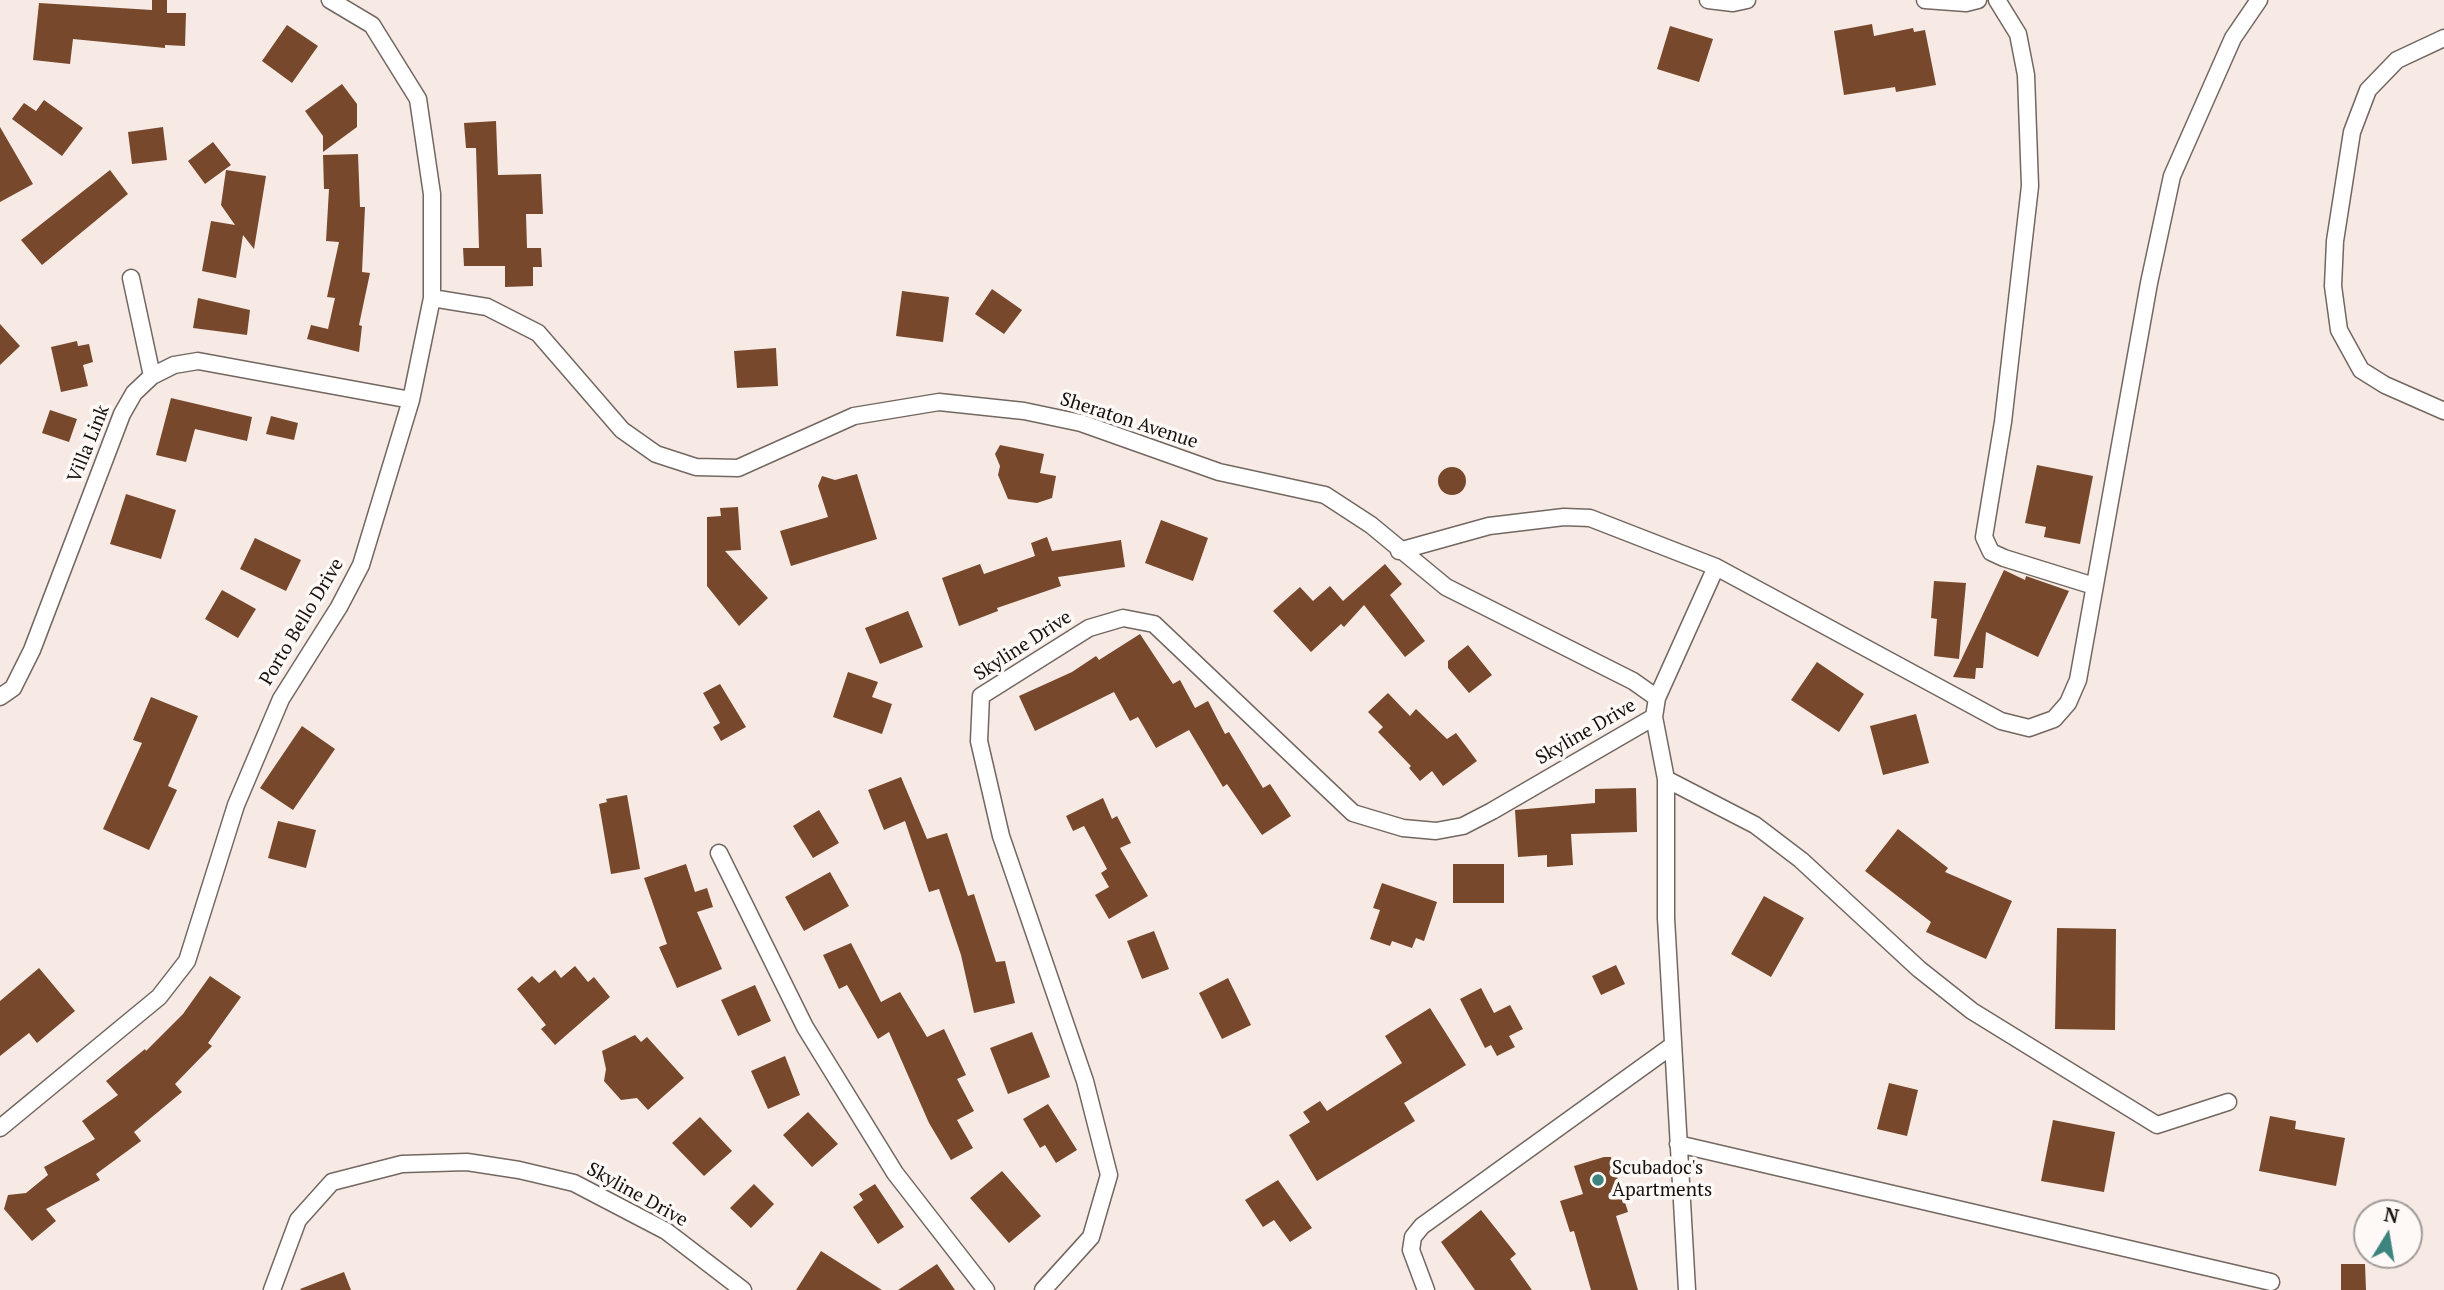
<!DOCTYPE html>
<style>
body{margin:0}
#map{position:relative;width:2444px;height:1290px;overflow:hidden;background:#f7eae4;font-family:"PT Serif",serif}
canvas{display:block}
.north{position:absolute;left:2353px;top:1199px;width:70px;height:70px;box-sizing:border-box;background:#fef9f7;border:2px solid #a19c9a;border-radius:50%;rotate:11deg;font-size:19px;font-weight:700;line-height:28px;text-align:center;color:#15110f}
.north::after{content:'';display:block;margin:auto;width:24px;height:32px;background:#3d847e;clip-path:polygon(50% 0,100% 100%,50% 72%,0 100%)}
</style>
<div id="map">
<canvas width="2444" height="1290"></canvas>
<div class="north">N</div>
</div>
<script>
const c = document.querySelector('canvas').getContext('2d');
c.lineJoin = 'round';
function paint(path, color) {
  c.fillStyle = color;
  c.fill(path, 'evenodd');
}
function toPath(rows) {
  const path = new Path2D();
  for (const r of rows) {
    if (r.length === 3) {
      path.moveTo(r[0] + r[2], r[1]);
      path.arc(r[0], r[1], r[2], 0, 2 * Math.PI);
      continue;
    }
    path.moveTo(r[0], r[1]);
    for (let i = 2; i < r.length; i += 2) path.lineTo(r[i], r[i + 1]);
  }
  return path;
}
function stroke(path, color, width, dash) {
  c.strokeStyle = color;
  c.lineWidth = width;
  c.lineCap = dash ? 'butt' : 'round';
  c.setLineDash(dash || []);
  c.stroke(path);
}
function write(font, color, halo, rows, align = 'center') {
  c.font = font + ' "PT Serif",serif';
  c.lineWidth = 7;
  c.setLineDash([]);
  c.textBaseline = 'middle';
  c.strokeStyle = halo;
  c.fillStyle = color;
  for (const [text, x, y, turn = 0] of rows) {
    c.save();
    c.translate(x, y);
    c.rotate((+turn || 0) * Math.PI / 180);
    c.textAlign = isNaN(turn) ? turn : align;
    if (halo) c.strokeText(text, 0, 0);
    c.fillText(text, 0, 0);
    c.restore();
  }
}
paint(toPath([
 [152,0,167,0,167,13,186,13,185,46,165,45,165,48,73,39,70,64,33,60,39,3,152,10],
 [1872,24,1874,36,1913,28,1914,32,1925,30,1936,85,1896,92,1895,87,1844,95,1834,31],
 [287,25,318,46,292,83,262,61],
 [1670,26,1713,39,1699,82,1657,69],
 [342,84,357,104,357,127,323,152,323,136,305,111],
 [44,100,83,128,62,156,12,119,24,103,36,111],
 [496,121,498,175,541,174,543,214,526,214,527,248,541,248,542,267,533,267,533,286,505,287,505,266,464,266,463,248,479,248,476,148,466,148,464,123],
 [0,127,33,184,0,202],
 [163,127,167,160,132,164,128,132],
 [213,142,231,165,205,184,188,161],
 [358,154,360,207,365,207,362,272,370,273,359,325,362,326,359,352,307,339,311,325,328,329,335,298,327,297,339,242,326,241,329,189,324,189,323,155],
 [110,170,128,194,42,265,21,240],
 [226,170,266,176,254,249,243,235,236,278,202,271,211,221,235,225,221,205],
 [992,289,1022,310,1004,334,975,314],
 [902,291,949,297,943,342,896,336],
 [198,298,250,310,247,335,193,328],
 [0,324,20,346,0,365],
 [77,341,78,346,89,344,93,362,83,365,88,386,61,392,51,347],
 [776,348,778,386,737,388,734,351],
 [171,398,252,417,247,441,195,429,186,462,156,455],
 [50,410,77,419,69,442,42,433],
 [271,416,298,423,294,440,266,434],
 [1000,445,1044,454,1040,473,1056,476,1052,498,1037,503,1008,499,998,475,1000,466,995,454],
 [2037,465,2093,476,2080,544,2044,537,2046,527,2025,523],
 [1452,481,14],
 [857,474,877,539,791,566,780,531,828,517,818,486,822,476,835,480],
 [126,494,176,510,161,559,110,544],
 [738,507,741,550,725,551,768,598,739,626,707,586,707,517,721,516,720,508],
 [1161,520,1208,538,1193,581,1145,563],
 [1047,537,1052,551,1121,540,1125,567,1058,577,1061,586,997,608,998,611,959,626,942,578,980,564,984,574,1035,556,1031,543],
 [255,538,301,560,286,591,240,569],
 [1385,564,1402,584,1390,595,1425,641,1405,657,1364,605,1344,627,1341,624,1311,652,1273,611,1300,587,1313,601,1330,586,1343,601],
 [2004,570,2025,580,2026,576,2069,591,2038,657,1986,632,1983,668,1976,668,1975,679,1953,677],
 [1934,581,1966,583,1959,659,1934,656,1937,619,1931,618],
 [222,590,256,609,238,638,205,619],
 [908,611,923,647,880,664,865,628],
 [1140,634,1173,684,1180,680,1195,708,1208,701,1225,734,1229,732,1263,788,1270,784,1291,816,1262,835,1227,784,1223,787,1189,730,1156,748,1138,717,1130,721,1114,692,1035,731,1019,696,1072,672,1096,656,1099,660],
 [1468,645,1492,675,1469,693,1448,668,1448,661],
 [1817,662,1864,694,1839,732,1791,700],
 [848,672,878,682,872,697,892,704,882,734,833,717],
 [720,684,746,727,721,741,713,727,720,723,703,693],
 [1388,693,1410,716,1416,709,1447,739,1456,733,1477,761,1443,786,1432,771,1420,781,1409,768,1411,766,1378,732,1383,727,1368,712],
 [151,697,198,716,168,786,177,790,149,850,103,829,142,743,133,740],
 [1916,714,1929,763,1883,775,1870,726],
 [302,726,335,749,293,810,260,788],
 [901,777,927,839,947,833,968,896,974,894,996,962,1005,961,1015,1003,974,1013,961,955,939,889,929,892,905,821,884,830,868,790],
 [1636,788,1637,832,1571,834,1573,865,1547,867,1547,855,1518,857,1515,810,1595,803,1595,789],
 [627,795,640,869,611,874,599,804,607,802,606,799],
 [1103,798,1112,819,1117,816,1131,843,1120,848,1148,896,1109,919,1095,895,1109,887,1101,873,1107,869,1084,826,1073,831,1066,816],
 [819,810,839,843,813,858,793,826],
 [278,821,316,830,306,868,268,858],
 [1898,829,1948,868,1945,872,2012,901,1986,959,1926,932,1931,922,1865,871],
 [686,864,695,892,707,888,713,907,697,912,722,969,677,988,659,947,667,944,644,878],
 [1453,864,1504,864,1504,903,1453,903],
 [830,872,849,906,804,931,785,897],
 [1382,883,1437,902,1424,941,1416,938,1412,948,1392,941,1390,946,1370,939,1380,910,1373,908],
 [1764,896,1804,918,1771,977,1731,954],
 [2057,928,2116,929,2115,1030,2055,1029],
 [1154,931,1169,969,1142,979,1127,941],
 [851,943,881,1002,900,992,927,1037,944,1029,966,1075,957,1079,974,1111,957,1120,973,1148,951,1160,929,1123,889,1032,878,1039,847,985,839,989,823,955],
 [1616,965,1625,984,1601,995,1592,976],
 [575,966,588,982,594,977,610,997,555,1045,541,1029,546,1025,517,989,532,976,539,983,555,970,561,978],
 [39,968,75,1011,37,1043,29,1033,0,1056,0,1001],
 [210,976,241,997,208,1043,212,1046,175,1084,182,1092,134,1132,141,1141,96,1174,100,1180,46,1209,56,1221,32,1241,4,1209,8,1195,26,1193,48,1175,44,1167,95,1139,82,1121,118,1095,106,1081,145,1049,146,1051,183,1014],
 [1228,978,1251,1025,1222,1039,1199,993],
 [755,985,771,1021,738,1036,721,1000],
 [1481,988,1494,1013,1510,1005,1523,1029,1509,1036,1515,1047,1497,1056,1491,1045,1485,1048,1460,999],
 [1430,1008,1466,1065,1404,1103,1415,1121,1317,1181,1289,1135,1310,1122,1303,1112,1320,1101,1327,1111,1402,1063,1385,1036],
 [1032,1032,1050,1077,1008,1094,990,1048],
 [635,1035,641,1042,647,1037,684,1078,648,1110,637,1098,621,1100,604,1081,606,1069,602,1051],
 [785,1056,800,1095,768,1109,751,1071],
 [1889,1083,1918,1090,1907,1136,1877,1129],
 [1048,1104,1077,1150,1056,1163,1045,1145,1040,1148,1023,1119],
 [808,1112,838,1144,812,1167,783,1135],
 [2270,1116,2296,1121,2295,1129,2345,1138,2336,1186,2259,1171],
 [700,1117,732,1151,704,1176,672,1143],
 [2053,1120,2115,1132,2104,1192,2041,1181],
 [1604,1157,1611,1157,1628,1212,1616,1216,1638,1290,1591,1290,1574,1231,1570,1232,1560,1201,1583,1194,1574,1166],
 [1002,1171,1041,1216,1009,1243,970,1198],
 [1278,1180,1312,1228,1290,1242,1274,1220,1263,1227,1245,1200],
 [754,1184,774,1204,751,1228,730,1208],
 [875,1184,904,1227,878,1244,853,1207,863,1200,859,1194],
 [1481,1210,1516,1254,1510,1259,1532,1290,1475,1290,1441,1242],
 [821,1251,882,1290,796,1290],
 [937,1264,955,1290,898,1290],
 [2341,1264,2365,1264,2366,1290,2341,1290],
 [344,1272,351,1290,301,1290,300,1289]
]), '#77482c');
const street = toPath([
 [1708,0,1733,3,1747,0],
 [1925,0,1966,3,1978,0],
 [1997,0,2018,34,2026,75,2030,186,2003,422,1984,537,1991,552,2004,558,2094,586],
 [2444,38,2397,60,2368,90,2352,132,2335,241,2333,286,2339,330,2361,370,2385,385,2444,411],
 [131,278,152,376],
 [432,298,487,307,538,333,622,430,656,454,696,467,738,468,854,416,939,402,1024,411,1081,423,1219,472,1325,495,1371,525,1446,587,1633,681,1657,698],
 [1399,551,1489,526,1564,517,1590,518,1716,567,2001,721,2029,728,2054,719,2068,703,2078,680,2149,283,2172,176,2233,38,2259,0],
 [0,697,13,688,32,650,122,414,134,393,152,376,174,365,198,361,411,400],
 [1666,779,1755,825,1801,860,1919,969,1972,1011,2157,1125,2228,1102],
 [719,853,805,1027,895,1173,986,1290],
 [0,1128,159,997,187,961,236,805,281,699,339,607,361,565,411,400,432,298,432,194,418,99,372,25,330,0],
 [1678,1144,2271,1282],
 [272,1290,298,1220,332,1182,402,1164,467,1162,519,1170,574,1183,666,1231,743,1290],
 [1043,1290,1091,1237,1109,1175,1085,1081,1001,836,979,741,981,696,1089,628,1123,618,1154,624,1353,813,1403,828,1436,831,1463,826,1492,811,1654,717],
 [1426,1290,1411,1250,1413,1237,1422,1226,1673,1045],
 [1687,1290,1666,918,1666,779,1654,717,1657,698,1716,567]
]);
stroke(street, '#726761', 19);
stroke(street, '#fff', 16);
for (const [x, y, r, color] of [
 [1598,1180,7,"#3d847e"]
]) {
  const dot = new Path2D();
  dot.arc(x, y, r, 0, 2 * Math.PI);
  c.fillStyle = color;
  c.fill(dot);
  stroke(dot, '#fef9f7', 2.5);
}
write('19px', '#15110f', '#fef9f7', [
 ["Sheraton Avenue",1129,421,18],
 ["Villa Link",89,444,-68],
 ["Porto Bello Drive",302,622,-59],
 ["Skyline Drive",1023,646,-33],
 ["Skyline Drive",1586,732,-30],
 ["Skyline Drive",637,1195,29]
]);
write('19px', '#15110f', '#fef9f7', [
 ["Scubadoc's",1612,1169],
 ["Apartments",1612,1191]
], 'left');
</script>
